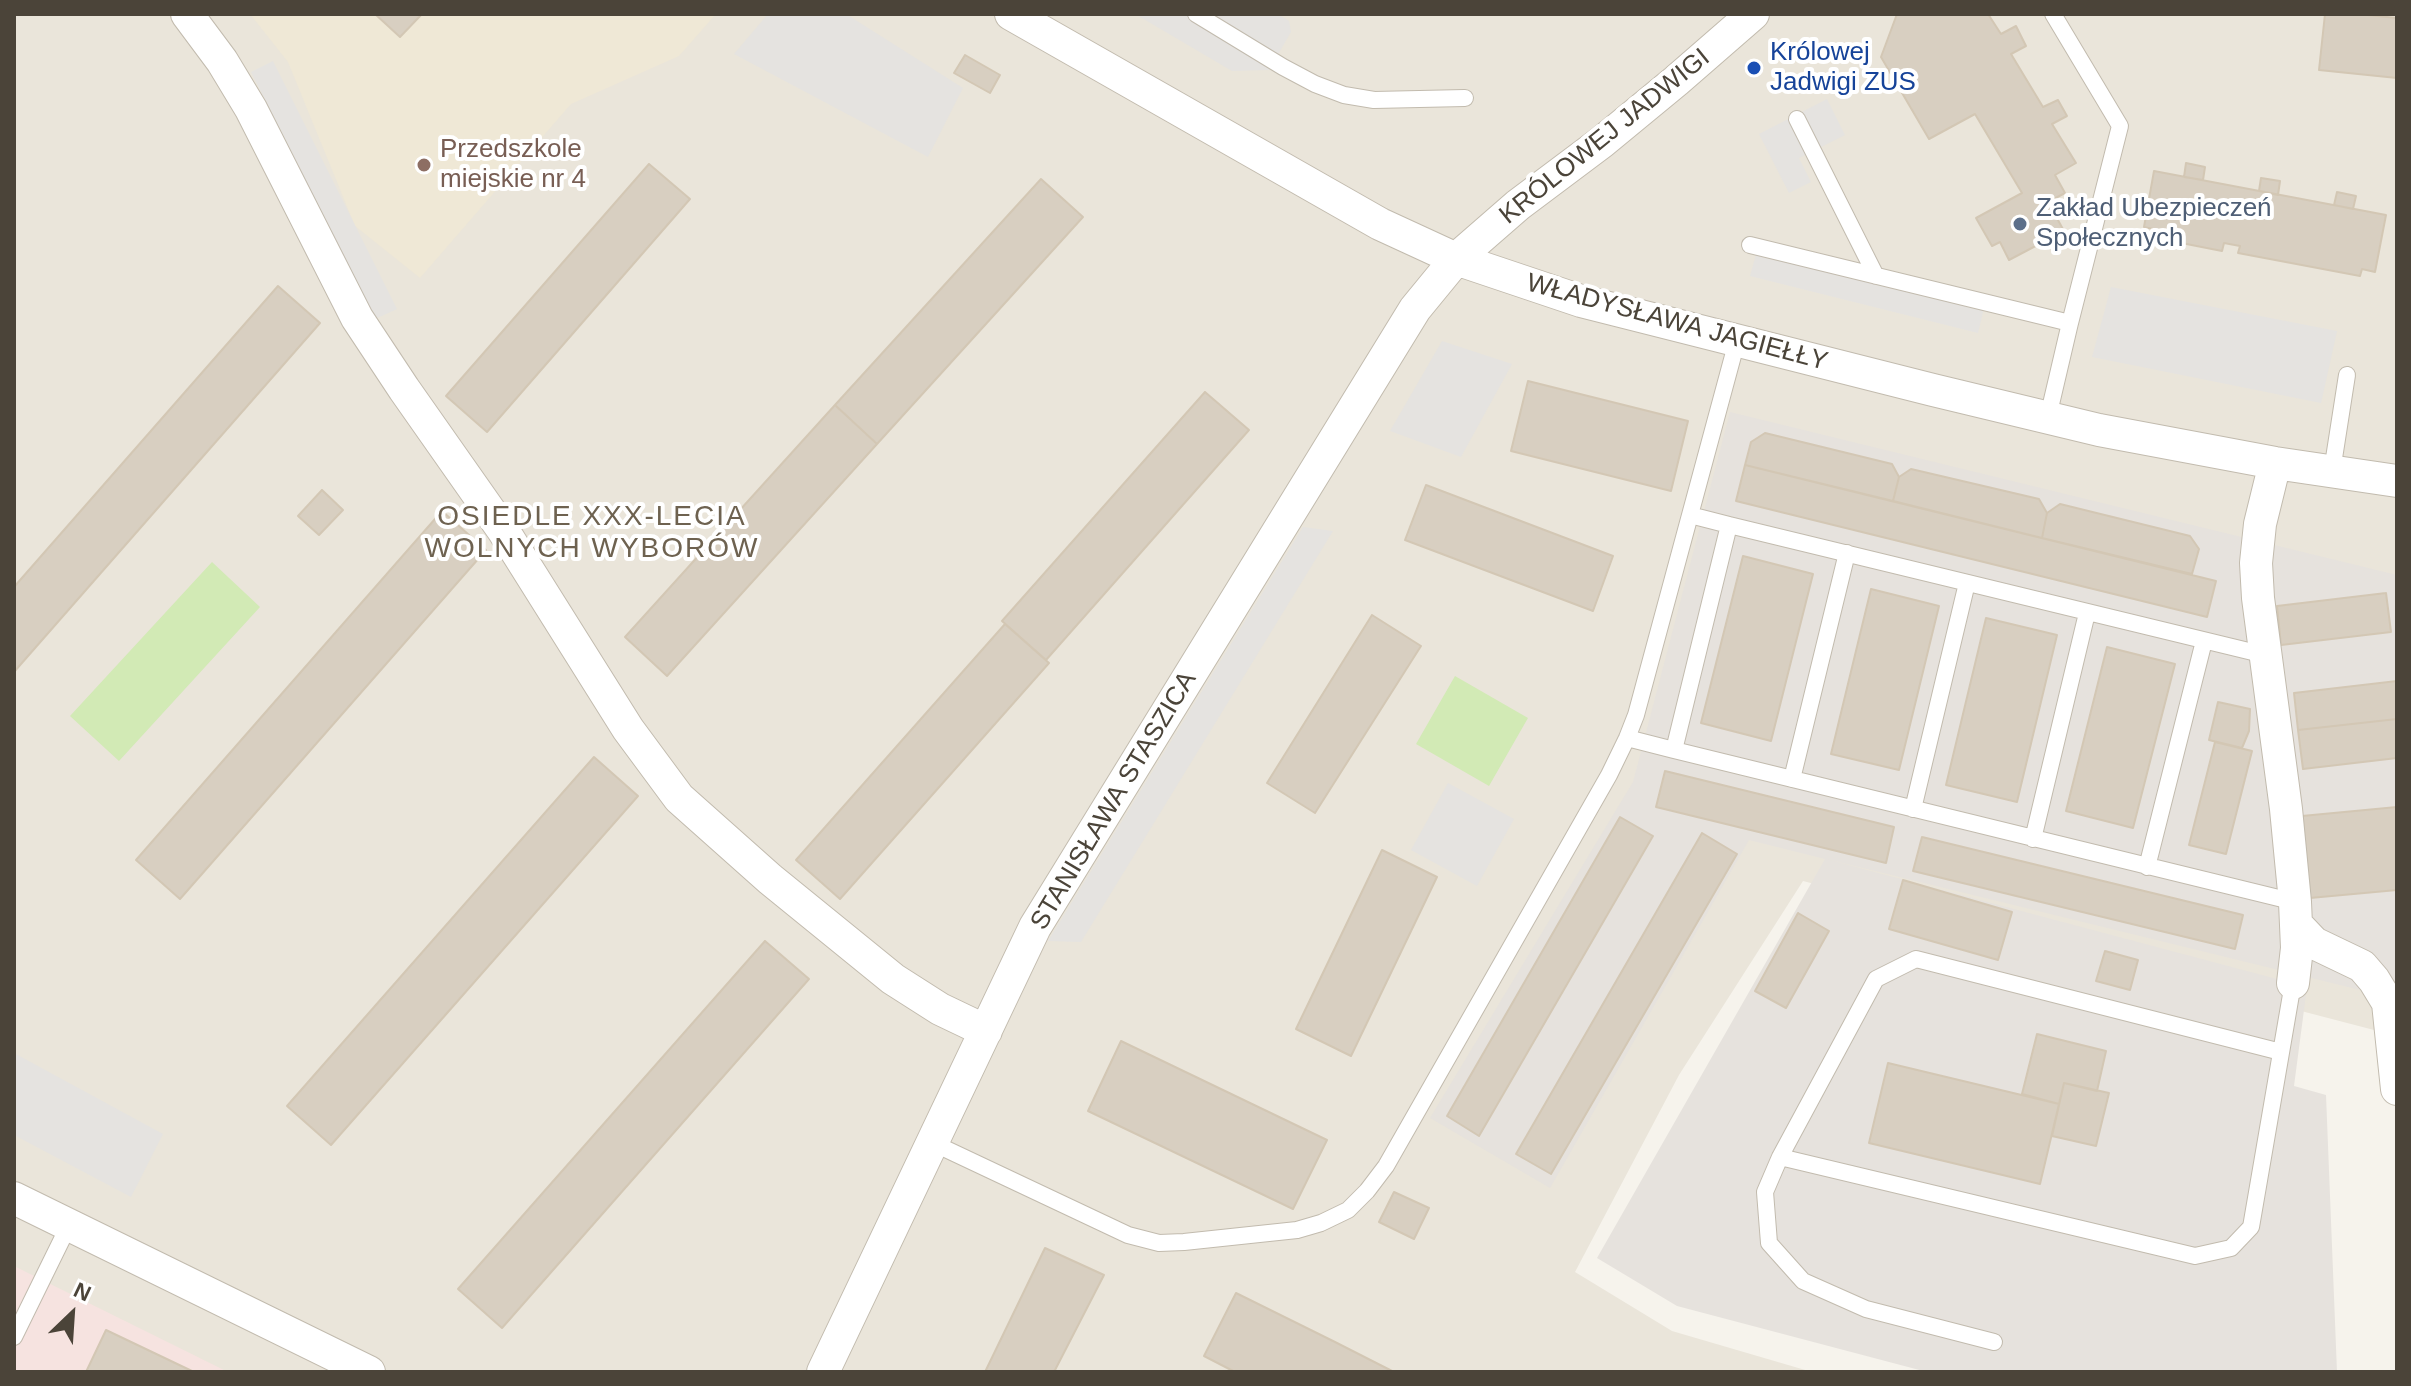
<!DOCTYPE html>
<meta charset="utf-8">
<style>
body{margin:0}
#map{position:relative;width:2411px;height:1386px;overflow:hidden;background:#f6f3ec;font-family:Helvetica,sans-serif}
canvas{display:block}
.frame{position:absolute;inset:0;border:16px solid #4b4439;pointer-events:none}
.north{position:absolute;left:32px;top:1274px;width:80px;height:80px;-webkit-text-stroke:6px #fff;paint-order:stroke;rotate:25deg;font-size:22px;font-weight:700;line-height:32px;text-align:center;color:#4b4439}
.north::after{content:'';display:block;margin:auto;width:28px;height:36px;background:#4b4439;clip-path:polygon(50% 0,100% 100%,50% 72%,0 100%)}
</style>
<div id="map">
<canvas width="2411" height="1386"></canvas>
<div class="frame"></div>
<div class="north">N</div>
</div>
<script>
const c = document.querySelector('canvas').getContext('2d');
c.lineJoin = 'round';
function paint(path, color) {
  c.fillStyle = color;
  c.fill(path, 'evenodd');
}
function toPath(rows) {
  const path = new Path2D();
  for (const r of rows) {
    path.moveTo(r[0], r[1]);
    for (let i = 2; i < r.length; i += 2) path.lineTo(r[i], r[i + 1]);
  }
  return path;
}
function stroke(path, color, width, dash) {
  c.strokeStyle = color;
  c.lineWidth = width;
  c.lineCap = dash ? 'butt' : 'round';
  c.setLineDash(dash || []);
  c.stroke(path);
}
function write(font, color, halo, rows, align = 'center') {
  c.font = font + ' Helvetica,sans-serif';
  c.lineWidth = 8;
  c.setLineDash([]);
  c.textBaseline = 'middle';
  c.strokeStyle = halo;
  c.fillStyle = color;
  for (const [text, x, y, turn = 0] of rows) {
    c.save();
    c.translate(x, y);
    c.rotate((+turn || 0) * Math.PI / 180);
    c.textAlign = isNaN(turn) ? turn : align;
    if (halo) c.strokeText(text, 0, 0);
    c.fillText(text, 0, 0);
    c.restore();
  }
}
paint(toPath([
 [14,14,2397,14,2397,1036,1803,881,1679,1075,1575,1272,1672,1331,1812,1372,14,1372]
]), '#eae5da');
paint(toPath([
 [1730,412,2397,575,2397,999,1826,859,2307,987,2294,1086,2326,1095,2337,1372,1927,1372,1677,1306,1597,1258,1825,859,1749,840,1550,1188,1430,1118,1633,782]
]), '#e6e2dd');
paint(toPath([
 [250,14,716,14,679,56,571,104,420,278,355,226,288,62]
]), '#efe8d6');
paint(toPath([
 [14,1266,228,1372,14,1372]
]), '#f6e3e0');
paint(toPath([
 [212,562,260,607,119,761,70,716],
 [1455,676,1528,718,1489,786,1416,744]
]), '#d2eab5');
paint(toPath([
 [768,14,846,14,963,88,928,157,734,54],
 [1135,14,1278,14,1289,21,1291,32,1269,70,1232,71],
 [273,61,397,309,375,319,251,72],
 [1827,99,1845,135,1799,158,1811,182,1789,193,1759,134],
 [1757,251,1984,308,1978,333,1750,276],
 [2111,287,2337,331,2321,403,2092,357],
 [1442,341,1512,364,1461,457,1390,431],
 [1303,527,1333,531,1081,942,1048,941],
 [1448,783,1514,819,1477,886,1411,850],
 [14,1053,163,1134,131,1197,14,1135]
]), '#e5e3e0');
const building = toPath([
 [375,14,422,14,400,37,375,14],
 [1897,14,1988,14,2001,34,2016,26,2026,46,2011,54,2043,107,2058,100,2067,116,2052,124,2076,163,2055,175,2065,193,2048,202,2064,231,2009,260,2000,242,1992,246,1976,218,2022,193,1975,114,1929,139,1881,57,1897,14],
 [2325,14,2358,14,2397,18,2397,78,2319,70,2325,14],
 [965,55,1000,75,990,93,954,73,965,55],
 [2186,163,2205,167,2203,180,2184,177,2186,163],
 [649,164,690,199,487,432,446,396,649,164],
 [2154,171,2386,215,2375,272,2362,269,2360,276,2238,253,2240,246,2224,243,2222,251,2161,239,2162,231,2144,227,2154,171],
 [2261,178,2280,181,2278,195,2259,191,2261,178],
 [1041,179,1083,217,877,444,835,405,1041,179],
 [2337,192,2356,196,2353,209,2334,205,2337,192],
 [278,286,320,323,14,672,14,587,278,286],
 [1528,381,1688,421,1671,491,1511,451,1528,381],
 [1205,392,1249,430,1046,660,1002,621,1205,392],
 [835,405,877,444,667,676,625,637,835,405],
 [1765,433,1892,464,1899,477,1893,501,1745,465,1751,442,1765,433],
 [1745,465,2216,581,2207,617,1736,501,1745,465],
 [1911,469,2039,499,2047,513,2042,538,1893,501,1899,477,1911,469],
 [1426,485,1613,556,1593,611,1405,540,1426,485],
 [322,490,343,510,319,535,298,516,322,490],
 [2060,504,2190,536,2199,549,2192,574,2042,538,2047,513,2060,504],
 [442,511,486,550,180,899,136,860,442,511],
 [1743,556,1813,574,1771,741,1701,723,1743,556],
 [1871,589,1939,606,1899,770,1831,754,1871,589],
 [2386,593,2391,632,2281,645,2277,606,2386,593],
 [1372,615,1421,646,1315,813,1267,783,1372,615],
 [1986,618,2057,635,2017,802,1946,785,1986,618],
 [1005,624,1049,663,840,899,796,860,1005,624],
 [2107,647,2175,664,2133,828,2066,811,2107,647],
 [2397,681,2397,719,2298,730,2294,693,2397,681],
 [2218,702,2250,709,2249,731,2242,748,2209,740,2218,702],
 [2397,719,2397,758,2303,769,2298,730,2397,719],
 [2215,742,2252,751,2226,854,2189,845,2215,742],
 [594,757,638,796,331,1145,287,1106,594,757],
 [1665,771,1894,827,1886,863,1656,807,1665,771],
 [2397,807,2397,890,2310,898,2302,816,2397,807],
 [1620,817,1653,836,1479,1136,1447,1116,1620,817],
 [1702,833,1737,854,1551,1174,1516,1154,1702,833],
 [1922,837,2243,915,2235,949,1913,871,1922,837],
 [1382,850,1437,877,1351,1056,1296,1029,1382,850],
 [1903,880,2012,912,1998,960,1889,929,1903,880],
 [1798,913,1829,931,1786,1008,1755,991,1798,913],
 [765,941,809,979,502,1328,458,1289,765,941],
 [2105,951,2138,960,2130,990,2096,981,2105,951],
 [2037,1034,2106,1051,2097,1091,2064,1083,2059,1104,2022,1094,2037,1034],
 [1121,1041,1327,1140,1293,1209,1088,1111,1121,1041],
 [1888,1063,2059,1104,2040,1184,1869,1143,1888,1063],
 [2064,1083,2109,1093,2096,1146,2052,1136,2064,1083],
 [1394,1192,1429,1208,1414,1239,1379,1222,1394,1192],
 [1045,1248,1104,1275,1054,1372,985,1372,1045,1248],
 [1236,1293,1335,1342,1394,1372,1235,1372,1204,1356,1236,1293],
 [106,1330,194,1372,86,1372,106,1330]
]);
paint(building, '#d8cfc1');
stroke(building, '#d3c7b4', 2);
const lane = toPath([
 [1196,14,1283,67,1315,84,1344,95,1374,100,1465,98],
 [2053,14,2120,126,2070,323],
 [1797,119,1876,276],
 [1750,245,2070,323,2048,417],
 [2332,471,2347,375],
 [1690,515,1729,525],
 [2265,655,1729,525,1674,750,2295,902],
 [1627,738,1674,750],
 [1792,779,1847,553],
 [1913,809,1967,583],
 [2033,839,2087,613],
 [2147,867,2204,641],
 [933,1143,1128,1235,1159,1243,1184,1242,1297,1230,1321,1223,1348,1210,1367,1191,1386,1166,1609,775,1627,738,1636,715,1737,341],
 [1780,1157,2195,1256,2231,1248,2251,1227,2293,983],
 [14,1337,69,1225],
 [1994,1342,1866,1309,1803,1281,1769,1243,1765,1192,1780,1157,1876,979,1916,959,2281,1052]
]);
const street = toPath([
 [187,14,222,61,251,109,357,318,404,389,503,530,628,729,679,798,770,879,893,979,940,1009,986,1031],
 [1011,14,1380,224,1456,259,1581,301,1933,390,2099,430,2275,463,2397,481],
 [2275,463,2260,524,2256,563,2258,598,2286,809,2295,902,2297,948,2293,983],
 [2296,924,2314,943,2362,966,2374,980,2388,1003,2397,1089],
 [14,1198,369,1372],
 [823,1372,1035,927,1415,309,1456,259,1518,205,1602,142,1676,81,1753,14]
]);
stroke(lane, '#c2bbae', 18);
stroke(street, '#c2bbae', 34);
stroke(lane, '#fff', 16);
stroke(street, '#fff', 32);
for (const [x, y, r, color] of [
 [1754,68,8,"#1a4fb4"],
 [424,165,8,"#8d6e63"],
 [2020,224,8,"#5c6f8a"]
]) {
  const dot = new Path2D();
  dot.arc(x, y, r, 0, 2 * Math.PI);
  c.fillStyle = color;
  c.fill(dot);
  stroke(dot, '#fff', 3);
}
write('26px', '#164399', '#fff', [
 ["Królowej",1770,53],
 ["Jadwigi ZUS",1770,83]
], 'left');
write('26px', '#4b4439', '#fff', [
 ["KRÓLOWEJ JADWIGI",1605,137,-39],
 ["WŁADYSŁAWA JAGIEŁŁY",1677,323,15],
 ["STANISŁAWA STASZICA",1114,801,-59]
]);
write('26px', '#785e54', '#fff', [
 ["Przedszkole",440,150],
 ["miejskie nr 4",440,180]
], 'left');
write('26px', '#4e5e75', '#fff', [
 ["Zakład Ubezpieczeń",2036,209],
 ["Społecznych",2036,239]
], 'left');
c.letterSpacing = '2px';
write('28px', '#6e6250', '#fff', [
 ["OSIEDLE XXX-LECIA",592,517],
 ["WOLNYCH WYBORÓW",592,549]
]);
c.letterSpacing = '0px';
</script>
